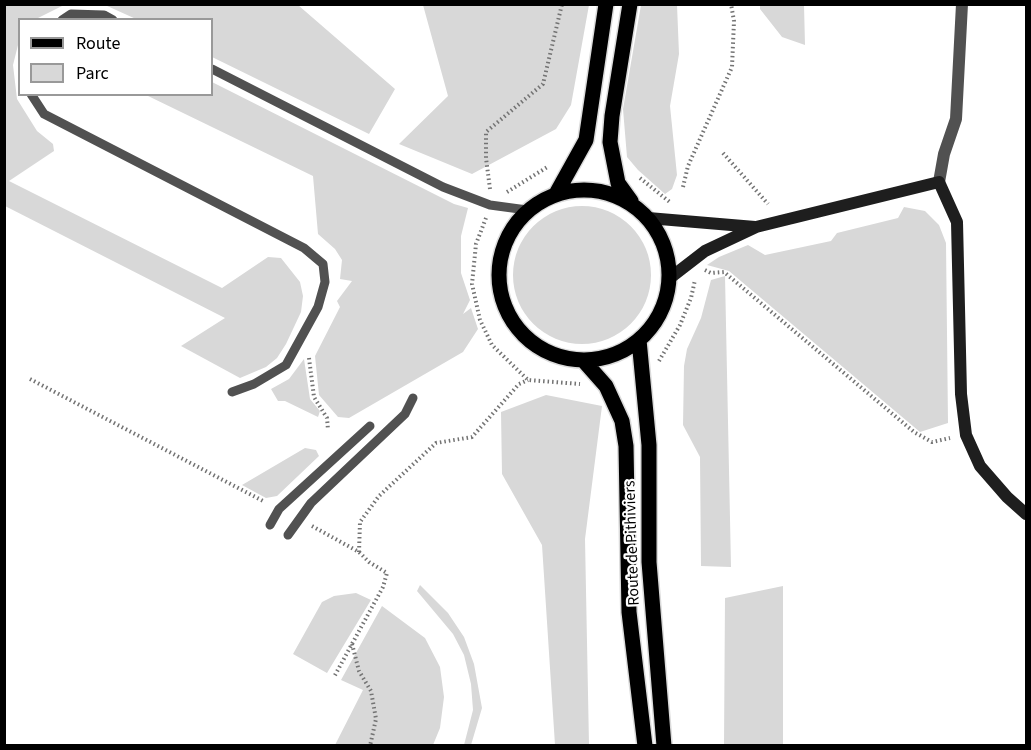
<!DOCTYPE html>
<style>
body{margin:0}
#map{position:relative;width:1031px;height:750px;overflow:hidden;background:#fff;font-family:"Source Sans 3",sans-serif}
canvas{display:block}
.frame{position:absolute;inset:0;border:6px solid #000;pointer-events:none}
.legend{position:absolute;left:18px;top:18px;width:195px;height:78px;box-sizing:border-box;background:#fff;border:2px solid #999;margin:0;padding:8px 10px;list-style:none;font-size:18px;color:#000}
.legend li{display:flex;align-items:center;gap:12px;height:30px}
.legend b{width:30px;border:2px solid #999}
</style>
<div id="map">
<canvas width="1031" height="750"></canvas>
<div class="frame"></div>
<ul class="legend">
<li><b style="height:8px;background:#000"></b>Route</li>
<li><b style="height:16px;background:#d8d8d8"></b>Parc</li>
</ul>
</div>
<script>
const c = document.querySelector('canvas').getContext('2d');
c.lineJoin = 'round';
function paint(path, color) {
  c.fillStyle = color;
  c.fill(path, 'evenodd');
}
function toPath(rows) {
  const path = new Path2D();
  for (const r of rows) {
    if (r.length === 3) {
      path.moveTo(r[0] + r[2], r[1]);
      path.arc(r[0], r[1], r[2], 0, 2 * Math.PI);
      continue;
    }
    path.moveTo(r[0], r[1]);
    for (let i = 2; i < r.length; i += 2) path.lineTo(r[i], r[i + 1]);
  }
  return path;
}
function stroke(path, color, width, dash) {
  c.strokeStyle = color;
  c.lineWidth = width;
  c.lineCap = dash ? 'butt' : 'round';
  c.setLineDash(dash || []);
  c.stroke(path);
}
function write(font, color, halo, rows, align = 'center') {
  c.font = font + ' "Source Sans 3",sans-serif';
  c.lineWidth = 4.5;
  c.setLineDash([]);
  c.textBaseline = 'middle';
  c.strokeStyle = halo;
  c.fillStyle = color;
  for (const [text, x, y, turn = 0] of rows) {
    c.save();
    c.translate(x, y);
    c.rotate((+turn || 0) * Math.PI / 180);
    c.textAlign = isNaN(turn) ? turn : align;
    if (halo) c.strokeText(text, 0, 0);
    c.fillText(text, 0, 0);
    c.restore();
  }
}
paint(toPath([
 [4,5,64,5,36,19,20,20,19,41,13,65,17,99,37,131,53,144,54,151,9,181,222,288,268,257,281,258,300,282,303,296,301,312,286,344,277,358,266,367,240,378,181,346,225,318,5,206],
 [105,5,298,5,395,89,369,134,212,57,212,20,136,19],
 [423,5,589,5,571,105,556,129,472,174,399,144,448,96],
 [641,5,677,5,679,54,670,106,677,175,672,189,665,194,638,170,627,157,623,109],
 [760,5,804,5,805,45,782,37,760,9],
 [212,82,454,204,468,208,461,236,461,273,470,300,463,314,471,308,478,329,463,352,349,418,338,417,319,395,315,356,340,307,337,301,352,281,340,279,342,260,335,249,318,234,313,176,146,95,212,94],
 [582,275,69],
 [904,207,925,211,939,225,946,243,948,423,920,432,729,271,707,265,719,257,748,245,765,255,831,241,837,233,898,218],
 [725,276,731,567,701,566,700,457,683,425,684,366,687,349,701,318,711,280],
 [304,359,310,399,320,411,318,417,285,401,278,401,271,389,289,379],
 [546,395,602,406,585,539,589,745,555,745,542,545,502,474,501,412],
 [305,448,316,450,319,456,277,496,266,498,242,485],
 [420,585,448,613,464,637,474,664,482,708,471,745,464,745,473,710,471,684,464,655,453,634,417,591],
 [783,586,783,745,724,745,725,598],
 [356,593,371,600,327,673,293,654,322,602,334,596],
 [382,606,425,638,440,667,444,697,440,728,433,745,335,745,363,690,341,680]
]), '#d8d8d8');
const primary = toPath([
 [630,4,612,116,610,142,618,183,631,201],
 [584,275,85],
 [556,194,586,140,606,4],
 [639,340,649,445,649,562,664,746],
 [583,360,606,386,622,421,626,446,629,612,645,746]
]);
stroke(primary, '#dbdbdb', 18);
stroke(toPath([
 [723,153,768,204],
 [640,178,671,203],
 [683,187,688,166,732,67,734,21,731,4],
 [490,189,486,158,486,132,543,84,562,4],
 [507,192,549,166],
 [486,218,476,244,472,284,480,320,492,345,528,380,580,384],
 [705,270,711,273,724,272,914,432,932,442,950,438],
 [309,358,314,397,327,418,328,430],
 [659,361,680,325,691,298,695,280],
 [30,379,265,502],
 [312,526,359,552,369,562,387,573,383,587,334,677],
 [359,552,360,522,379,496,436,443,472,437,519,384,528,380],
 [352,644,359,671,371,691,376,719,370,746]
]), '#737373', 4, [1.5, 3]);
stroke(toPath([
 [62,20,71,14,104,15,113,20],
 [212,69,443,187,490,205,527,210],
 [31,94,44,114,304,248,323,264,325,282,318,307,286,365,254,384,232,392],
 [270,525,279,509,370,426],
 [288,535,311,503,405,414,413,398]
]), '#515151', 9);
stroke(toPath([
 [939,182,944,154,956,119,962,4]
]), '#515151', 12);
stroke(toPath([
 [648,218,755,227],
 [670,278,705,251,756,227,939,182,957,222,961,394,966,435,980,466,1007,497,1026,514]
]), '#1e1e1e', 12);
stroke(primary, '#000', 15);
write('16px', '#000', '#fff', [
 ["Route de Pithiviers",633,543,-92]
]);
</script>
